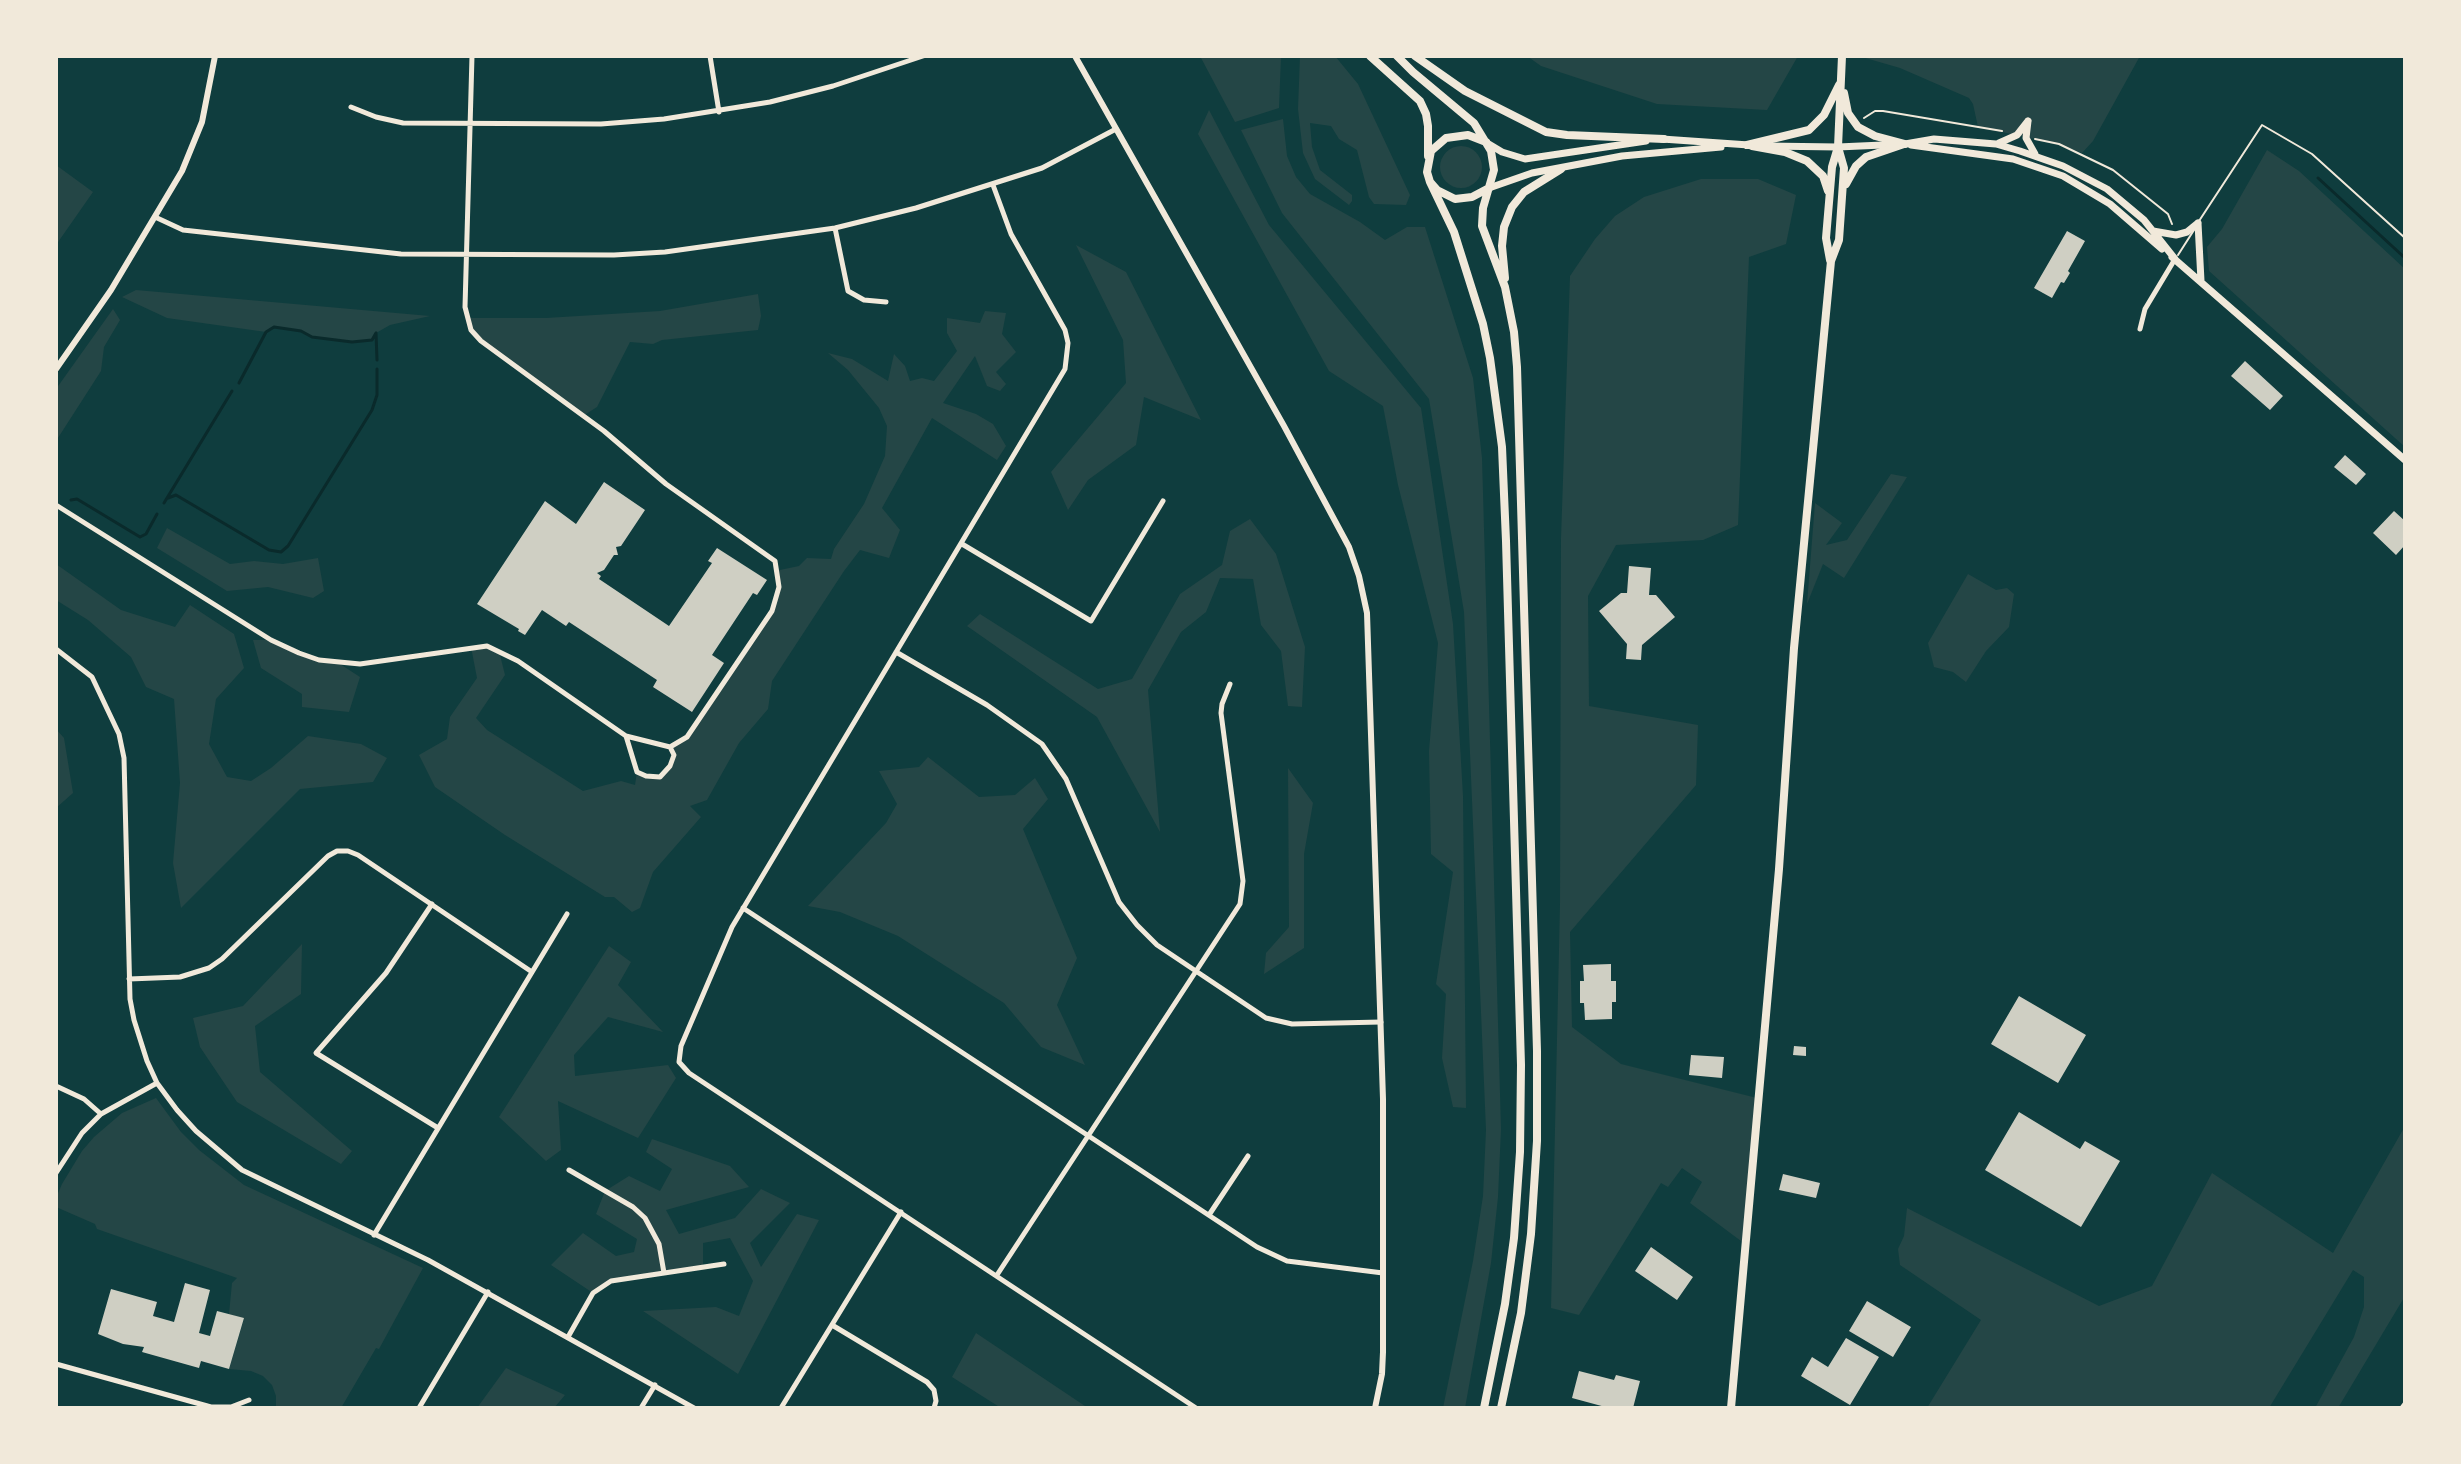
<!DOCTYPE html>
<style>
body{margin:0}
#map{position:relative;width:2461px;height:1464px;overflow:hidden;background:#0f3d3e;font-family:"Times New Roman",serif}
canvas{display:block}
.frame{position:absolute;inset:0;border:58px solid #f1e9da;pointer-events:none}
</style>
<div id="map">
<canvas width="2461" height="1464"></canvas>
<div class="frame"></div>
</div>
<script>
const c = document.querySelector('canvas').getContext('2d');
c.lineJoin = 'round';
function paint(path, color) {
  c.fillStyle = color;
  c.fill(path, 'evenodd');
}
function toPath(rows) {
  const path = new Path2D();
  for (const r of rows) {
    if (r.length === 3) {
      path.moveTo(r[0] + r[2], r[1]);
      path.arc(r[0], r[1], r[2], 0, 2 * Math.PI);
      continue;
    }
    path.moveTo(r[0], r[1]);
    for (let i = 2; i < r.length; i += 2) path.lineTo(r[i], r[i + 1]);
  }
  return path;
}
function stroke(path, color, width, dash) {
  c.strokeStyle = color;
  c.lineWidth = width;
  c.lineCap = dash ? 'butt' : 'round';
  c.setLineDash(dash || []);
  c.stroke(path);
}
paint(toPath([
 [1200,56,1281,56,1279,108,1235,122],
 [1300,56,1335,56,1358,84,1410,195,1406,205,1374,204,1369,197,1357,150,1339,139,1331,126,1310,123,1312,147,1320,170,1352,195,1352,201,1349,205,1315,179,1303,153,1298,109],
 [1527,56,1798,56,1767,110,1657,104,1541,66],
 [2140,56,2093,141,2082,153,2059,144,1978,127,1973,104,1969,98,1900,68,1862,57],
 [1209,110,1269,225,1421,408,1453,624,1463,796,1466,1108,1453,1107,1442,1058,1446,994,1436,984,1453,872,1431,854,1429,751,1438,643,1398,485,1383,406,1329,371,1198,134],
 [1283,119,1287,156,1296,177,1310,194,1360,222,1385,240,1407,227,1425,227,1473,378,1482,458,1501,1129,1498,1197,1491,1263,1465,1408,1443,1408,1473,1261,1483,1196,1486,1130,1464,612,1429,399,1282,213,1241,130],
 [1461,167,21],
 [2267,150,2299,171,2405,269,2405,447,2209,271,2207,247,2222,229],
 [56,165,93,192,56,245],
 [1701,179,1758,179,1796,195,1786,244,1749,257,1738,525,1703,540,1616,545,1588,596,1589,706,1698,725,1696,785,1570,932,1572,1027,1621,1064,1757,1098,1745,1244,1690,1203,1702,1182,1682,1168,1668,1187,1661,1183,1579,1315,1551,1308,1560,904,1561,538,1570,276,1595,239,1615,216,1644,197],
 [1076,245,1126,272,1201,420,1144,397,1136,445,1088,480,1068,510,1051,472,1126,383,1123,340],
 [136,290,430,316,390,325,376,333,372,340,352,342,312,337,300,331,274,327,266,332,167,318,122,297],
 [758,294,761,316,758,330,662,340,653,344,630,342,597,407,583,416,481,341,471,330,466,318,546,318,660,311],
 [113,309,120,320,104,347,101,371,56,441,56,389],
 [985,311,1006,313,1002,334,1016,352,996,372,1006,384,1000,391,987,386,975,356,943,403,976,414,993,424,1006,446,997,460,932,418,882,508,900,530,889,558,860,550,844,571,772,681,768,709,739,743,707,800,690,806,701,817,653,872,640,908,632,912,614,897,605,897,505,835,435,787,419,755,447,739,450,717,477,678,471,647,487,646,499,651,505,675,476,718,487,730,583,791,621,781,635,785,637,772,660,777,670,766,674,755,670,747,687,737,777,599,775,571,799,566,807,558,831,559,834,549,864,504,885,456,887,426,879,408,848,370,828,353,852,359,888,381,894,354,905,366,910,381,922,378,934,381,957,351,947,333,947,318,980,323],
 [1891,474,1907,477,1844,578,1823,564,1807,604,1815,503,1842,523,1826,545,1847,540],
 [1250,519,1276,554,1305,647,1302,707,1288,706,1281,651,1261,625,1253,579,1220,578,1206,612,1181,632,1148,690,1160,832,1097,717,967,626,980,614,1098,689,1132,679,1180,594,1222,565,1230,531],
 [167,528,230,564,254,561,283,564,318,558,324,591,313,598,268,587,227,591,157,548],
 [56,564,121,610,175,627,190,605,234,634,244,668,216,699,209,744,227,777,251,781,271,768,308,736,361,744,387,758,373,782,300,789,181,908,173,863,180,783,174,699,146,687,131,657,88,620,56,600],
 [1968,574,1996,590,2007,588,2014,594,2009,627,1986,651,1966,682,1953,672,1934,667,1928,643],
 [253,640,271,640,299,653,340,664,360,677,349,712,302,707,302,694,261,668],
 [56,729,64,738,73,793,56,808],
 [928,757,979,797,1015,795,1035,778,1048,799,1023,829,1077,958,1057,1005,1085,1065,1041,1047,1004,1003,898,936,840,912,808,906,886,823,897,804,879,771,919,767],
 [1288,768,1313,803,1304,854,1304,948,1264,974,1266,953,1289,927],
 [302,944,301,994,255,1026,260,1072,352,1151,341,1164,237,1102,200,1047,193,1018,243,1006],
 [609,946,631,962,618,985,663,1032,608,1017,574,1055,575,1076,668,1065,676,1078,638,1138,558,1101,561,1150,546,1161,499,1117],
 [156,1098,181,1132,199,1150,244,1185,423,1268,379,1349,376,1348,341,1408,276,1408,276,1396,272,1385,263,1376,251,1371,229,1369,244,1319,229,1314,232,1283,237,1278,97,1229,95,1224,56,1207,56,1198,62,1184,82,1151,94,1137,122,1113],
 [2405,1126,2405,1296,2338,1408,2315,1408,2354,1337,2364,1307,2364,1277,2353,1270,2269,1408,1927,1408,1981,1320,1900,1265,1898,1249,1904,1236,1907,1208,2099,1306,2152,1286,2212,1173,2333,1253],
 [652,1139,730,1166,749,1187,666,1210,679,1234,735,1218,761,1189,790,1203,750,1243,761,1267,797,1214,819,1220,738,1374,643,1311,716,1307,739,1316,753,1281,730,1238,703,1243,703,1267,611,1281,593,1293,551,1265,583,1233,616,1256,634,1252,637,1239,596,1214,605,1191,629,1176,660,1191,672,1169,646,1152],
 [976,1333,1088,1408,1001,1408,952,1377],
 [506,1368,565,1395,554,1408,477,1408]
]), '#244646');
stroke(toPath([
 [2318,178,2405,258],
 [376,333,377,360],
 [239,383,266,332,274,327,301,331,312,337,352,342,372,340,376,333],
 [168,498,176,495,269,550,281,552,288,546,372,410,377,395,377,369],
 [71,500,77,499,140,537,146,534,157,514],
 [164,503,232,391]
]), '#0a2a2b', 3);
paint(toPath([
 [2067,231,2085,241,2068,271,2070,273,2064,283,2061,282,2052,298,2034,288],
 [2245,361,2283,396,2270,410,2231,376],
 [2345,455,2366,474,2356,485,2334,467],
 [604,482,645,510,621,546,616,547,618,555,614,555,604,570,597,573,601,576,599,579,669,626,712,563,708,561,717,548,767,580,757,595,753,593,712,655,724,663,692,712,653,687,657,680,569,622,566,626,542,610,525,635,518,631,519,629,477,604,545,501,576,524],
 [2394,511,2405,521,2405,545,2396,555,2373,533],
 [1629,566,1651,568,1649,595,1656,595,1675,617,1642,645,1641,660,1626,659,1627,644,1599,611,1621,593,1627,593],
 [1611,964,1611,981,1616,981,1616,1002,1612,1002,1612,1019,1585,1020,1584,1003,1580,1003,1580,981,1584,981,1583,965],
 [2019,996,2086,1035,2058,1083,1991,1044],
 [1794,1046,1806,1047,1806,1056,1793,1055],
 [1691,1055,1724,1057,1722,1078,1689,1075],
 [2019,1112,2080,1149,2085,1141,2120,1161,2081,1227,1985,1170],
 [1783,1174,1820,1183,1816,1198,1779,1190],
 [1651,1247,1693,1277,1677,1300,1635,1271],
 [185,1283,210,1290,199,1333,210,1336,217,1311,244,1318,229,1369,201,1361,199,1368,142,1352,144,1347,123,1344,98,1334,111,1289,157,1302,153,1316,174,1322],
 [1867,1301,1911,1327,1893,1357,1849,1331],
 [1846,1338,1879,1357,1850,1405,1801,1376,1812,1357,1828,1367],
 [1579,1371,1614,1380,1616,1375,1640,1381,1633,1408,1609,1408,1572,1398]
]), '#cfcfc3');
stroke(toPath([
 [1864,118,1875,111,1883,111,2002,131],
 [2035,139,2059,144,2113,170,2168,214,2172,224]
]), '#f1e9da', 2);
stroke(toPath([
 [2199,221,2262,125,2312,154,2405,238],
 [2178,255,2194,230]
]), '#f1e9da', 2);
stroke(toPath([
 [710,56,719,112],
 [351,107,376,117,403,123,601,124,664,119,770,102,833,86,923,56],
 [993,185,1011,234,1065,330,1068,343,1065,369,732,927,681,1046,679,1062,689,1073,1196,1408],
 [155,217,183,230,401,254,614,255,665,252,835,228,916,208,1042,168,1116,129],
 [835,228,848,291,864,300,886,302],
 [2140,329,2145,309,2175,259],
 [56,505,271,640,299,653,319,660,360,664,487,646,518,661,626,736,670,747,687,737,772,611,779,587,775,561,666,484,604,431,481,341,471,330,465,307,472,56],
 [962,544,1091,621,1163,501],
 [56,649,92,677,119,734,124,758,130,999,134,1020,147,1061,157,1083,177,1110,196,1131,242,1170,428,1260,694,1408],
 [896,652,987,705,1042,744,1066,779,1119,902,1137,925,1157,945,1266,1018,1292,1024,1381,1022],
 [626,736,637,772,646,776,660,777,670,766,674,755,670,747],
 [432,904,386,973,316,1053,438,1128],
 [743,908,1257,1247,1287,1261,1383,1273],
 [129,979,180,977,209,968,222,959,328,856,337,851,348,851,358,855,532,972],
 [56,1086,84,1099,101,1114],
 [569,1170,633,1207,645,1218,659,1244,664,1273],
 [56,1173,82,1133,101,1114,157,1083],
 [1209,1215,1248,1156],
 [374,1235,567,914],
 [997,1275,1240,904,1243,881,1221,713,1222,704,1230,684],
 [832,1325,927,1382,934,1390,936,1401,934,1408],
 [568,1337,593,1293,611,1281,724,1264],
 [56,1364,211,1407,231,1407,249,1400],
 [419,1408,488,1292],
 [641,1408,655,1385],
 [781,1408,901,1212],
 [2402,1408,2405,1404]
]), '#f1e9da', 5);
stroke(toPath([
 [1075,56,1284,426,1349,547,1359,576,1367,613,1383,1099,1383,1352,1382,1374,1375,1408],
 [56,369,111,290,182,171,202,122,215,56]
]), '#f1e9da', 6);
stroke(toPath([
 [2028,121,2026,138,2035,154],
 [1662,139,1749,145],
 [1487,143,1502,152,1525,159,1646,141],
 [1999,143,2017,135,2028,121],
 [1911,145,2013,159,2063,176,2110,204,2162,249],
 [1766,146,1838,147,1905,144,1934,139,1996,144,2020,151,2063,166,2107,189,2144,220,2175,259],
 [1489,188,1532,173,1622,156,1721,147],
 [2198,223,2201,281],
 [2153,231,2176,235,2187,232,2198,223],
 [2172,257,2405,460]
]), '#f1e9da', 7);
stroke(toPath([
 [1844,93,1848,113,1858,127,1875,136,1905,144],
 [1747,145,1809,130,1824,115,1839,85],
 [1752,146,1785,152,1807,161,1823,176,1828,191],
 [1846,184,1856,166,1866,157,1904,144],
 [1830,260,1826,238,1832,167,1838,147,1842,56],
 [1731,1408,1779,869,1794,648,1831,261,1839,240,1844,168,1838,147]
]), '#f1e9da', 8);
stroke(toPath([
 [1370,56,1420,101,1426,114,1428,126,1428,156],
 [1397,56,1413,72,1474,123,1491,151,1494,170,1483,208,1482,226,1505,287,1514,332,1517,367,1537,1051,1537,1141,1531,1234,1521,1313,1501,1408],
 [1415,56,1465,91,1546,132,1567,135,1664,139],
 [1486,142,1468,135,1446,138,1431,151,1427,172,1430,182,1437,190,1455,199,1472,197,1489,188],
 [1430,182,1454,232,1483,324,1490,358,1502,447,1506,541,1521,1065,1520,1152,1514,1238,1505,1304,1484,1408],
 [1505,278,1502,246,1504,227,1512,207,1524,192,1561,169]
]), '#f1e9da', 8);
</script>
